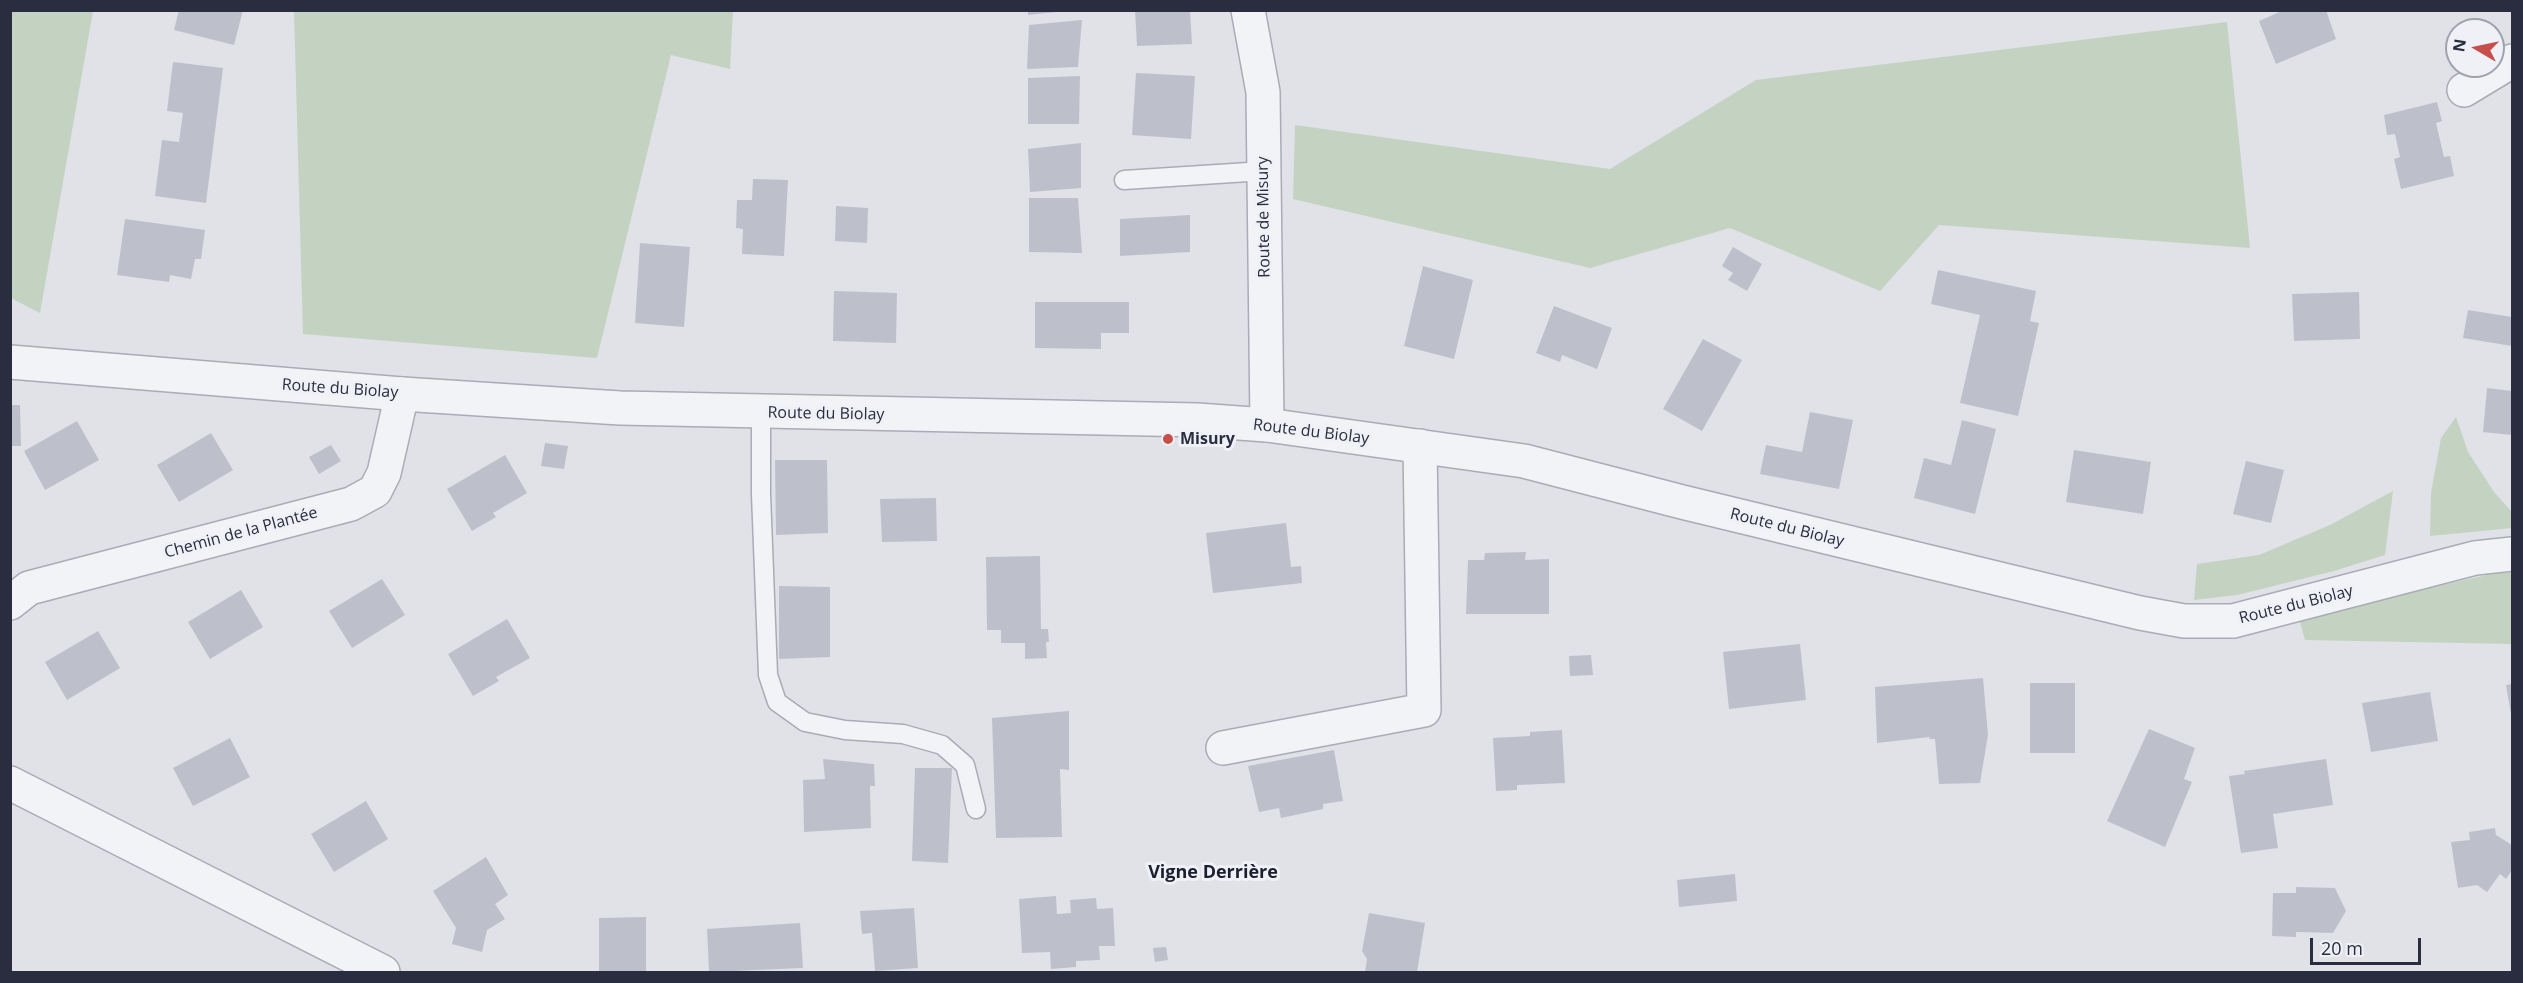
<!DOCTYPE html>
<meta charset="utf-8">
<style>
body{margin:0}
#map{position:relative;width:2523px;height:983px;overflow:hidden;background:#e0e2e8;font-family:"Open Sans",sans-serif}
canvas{display:block}
.frame{position:absolute;inset:0;border:12px solid #292d3f;pointer-events:none}
.north{position:absolute;left:2445px;top:18px;width:60px;height:60px;box-sizing:border-box;background:#eff1f6;border:2px solid #a0a3ad;border-radius:50%;rotate:279deg;font-size:16px;font-weight:700;line-height:24px;text-align:center;color:#292d3f}
.north::after{content:'';display:block;margin:auto;width:21px;height:27px;background:#c74e4b;clip-path:polygon(50% 0,100% 100%,50% 72%,0 100%)}
.scale{position:absolute;left:2310px;top:938px;width:111px;height:27px;box-sizing:border-box;border:3px solid #292d3f;border-top:0;padding-left:8px;font-size:18px;line-height:21px;white-space:nowrap;color:#292d3f;-webkit-text-stroke:4px #eff1f6;paint-order:stroke}
</style>
<div id="map">
<canvas width="2523" height="983"></canvas>
<div class="frame"></div>
<div class="north">N</div>
<div class="scale">20 m</div>
</div>
<script>
const c = document.querySelector('canvas').getContext('2d');
c.lineJoin = 'round';
function paint(path, color) {
  c.fillStyle = color;
  c.fill(path, 'evenodd');
}
function toPath(rows) {
  const path = new Path2D();
  for (const r of rows) {
    path.moveTo(r[0], r[1]);
    for (let i = 2; i < r.length; i += 2) path.lineTo(r[i], r[i + 1]);
  }
  return path;
}
function stroke(path, color, width, dash) {
  c.strokeStyle = color;
  c.lineWidth = width;
  c.lineCap = dash ? 'butt' : 'round';
  c.setLineDash(dash || []);
  c.stroke(path);
}
function write(font, color, halo, rows, align = 'center') {
  c.font = font + ' "Open Sans",sans-serif';
  c.lineWidth = 6;
  c.setLineDash([]);
  c.textBaseline = 'middle';
  c.strokeStyle = halo;
  c.fillStyle = color;
  for (const [text, x, y, turn = 0] of rows) {
    c.save();
    c.translate(x, y);
    c.rotate((+turn || 0) * Math.PI / 180);
    c.textAlign = isNaN(turn) ? turn : align;
    if (halo) c.strokeText(text, 0, 0);
    c.fillText(text, 0, 0);
    c.restore();
  }
}
paint(toPath([
 [10,11,93,11,40,313,11,298],
 [294,11,733,11,730,69,671,55,597,358,303,334],
 [2227,22,2250,248,1939,225,1880,291,1730,228,1590,268,1293,199,1295,125,1610,169,1756,80],
 [2456,417,2468,452,2494,492,2512,512,2512,528,2430,536,2431,493,2441,438],
 [2393,491,2385,555,2334,571,2237,595,2194,600,2197,564,2259,555,2330,525],
 [2500,572,2512,573,2512,644,2305,640,2299,618]
]), '#c3d2c1');
paint(toPath([
 [179,10,243,10,234,45,174,30],
 [1028,10,1057,10,1057,12,1028,15],
 [1135,10,1190,10,1192,44,1137,46],
 [2284,10,2326,10,2336,39,2276,64,2259,21],
 [1082,20,1078,67,1027,69,1029,25],
 [173,62,223,68,206,203,155,196,162,140,179,142,183,113,167,111],
 [1136,73,1195,76,1191,139,1132,135],
 [1080,76,1079,124,1028,124,1028,78],
 [2437,102,2442,121,2436,123,2444,157,2450,156,2454,176,2401,189,2394,159,2400,157,2395,134,2387,135,2384,115],
 [1081,143,1081,188,1030,192,1028,149],
 [753,179,788,180,784,256,742,254,743,229,736,228,737,200,752,200],
 [1029,198,1078,198,1082,253,1029,252],
 [836,206,868,208,867,243,835,241],
 [1190,215,1190,252,1120,256,1120,219],
 [125,219,205,230,201,259,195,259,191,279,170,275,169,282,117,275],
 [640,243,690,247,684,327,635,323],
 [1733,247,1762,264,1747,291,1728,280,1733,273,1722,266],
 [1423,266,1473,280,1454,359,1404,346],
 [1938,270,2036,291,2030,321,2039,323,2018,416,1960,403,1980,315,1931,304],
 [834,291,897,293,896,343,833,341],
 [2359,292,2360,339,2294,341,2292,294],
 [1035,302,1129,302,1129,333,1101,333,1101,349,1035,348],
 [1554,306,1612,328,1597,369,1562,355,1560,362,1536,353],
 [2468,310,2512,317,2512,346,2463,338],
 [1703,339,1742,360,1702,431,1663,409],
 [2487,388,2512,391,2512,435,2483,432],
 [10,405,20,405,21,446,10,446],
 [1810,412,1853,420,1839,489,1760,474,1766,445,1802,452],
 [1962,420,1996,429,1975,514,1914,498,1924,458,1951,465],
 [77,421,99,460,45,490,24,451],
 [211,433,233,470,179,502,157,465],
 [545,443,568,446,564,469,541,466],
 [331,445,341,461,319,474,309,457],
 [2074,450,2151,462,2143,514,2066,502],
 [505,455,527,493,493,513,496,517,472,531,447,489],
 [775,460,827,460,828,533,776,535],
 [2246,461,2284,470,2271,523,2233,514],
 [936,498,937,541,882,542,880,499],
 [1286,523,1291,567,1301,566,1302,583,1213,593,1206,533],
 [1526,552,1525,560,1549,559,1549,614,1466,614,1468,560,1484,560,1485,553],
 [1040,556,1041,629,1048,629,1049,642,1046,642,1047,658,1025,659,1025,643,1001,643,1001,630,987,630,986,557],
 [382,579,405,615,352,648,329,611],
 [779,586,830,587,830,657,779,659],
 [241,590,263,627,210,659,188,622],
 [507,619,530,658,496,677,499,681,473,696,448,654],
 [98,631,120,668,67,700,45,662],
 [1800,644,1806,700,1729,709,1723,652],
 [1591,655,1593,675,1570,676,1569,656],
 [1983,678,1988,735,1980,783,1939,784,1935,739,1929,739,1930,737,1877,743,1875,687],
 [2030,683,2075,683,2075,753,2030,753],
 [2512,684,2512,714,2511,714,2506,685],
 [2430,692,2438,741,2371,752,2362,703],
 [1069,711,1069,770,1060,769,1062,837,996,838,992,718],
 [2149,729,2195,748,2184,779,2192,782,2165,847,2107,821],
 [1562,730,1565,783,1517,785,1517,790,1496,791,1493,738,1530,736,1530,732],
 [230,738,250,777,193,806,173,768],
 [1334,750,1343,801,1323,804,1323,809,1281,818,1279,808,1259,812,1248,766],
 [823,759,874,764,875,786,870,786,871,828,804,832,803,780,825,779],
 [2326,759,2333,805,2273,814,2278,848,2241,853,2229,776,2245,774,2244,771],
 [915,768,952,768,948,863,912,861],
 [366,801,388,839,334,872,311,834],
 [2495,828,2496,835,2512,845,2512,870,2506,879,2500,874,2487,892,2477,885,2458,888,2451,842,2470,840,2469,832],
 [486,857,508,895,495,904,505,919,487,930,482,952,452,944,456,928,433,891],
 [1735,874,1737,901,1679,907,1677,880],
 [2296,887,2335,888,2346,911,2333,933,2296,932,2296,937,2272,936,2273,893,2296,893],
 [1056,896,1057,914,1071,913,1070,900,1096,898,1097,909,1113,908,1115,946,1099,946,1100,960,1076,961,1076,967,1051,969,1050,952,1022,953,1019,899],
 [914,908,918,968,875,971,872,933,862,934,860,911],
 [1369,913,1425,923,1417,972,1365,972,1367,959,1362,951],
 [646,917,646,972,599,972,599,918],
 [800,923,803,968,709,972,707,929],
 [1166,947,1168,960,1155,962,1153,948]
]), '#bdc0cb');
const service = toPath([
 [1124,180,1264,171],
 [761,412,761,494,768,675,777,702,805,722,845,730,903,734,942,745,965,765,976,809]
]);
const minor = toPath([
 [1248,10,1263,92,1267,425],
 [2464,90,2512,61],
 [10,603,29,588,351,504,375,491,384,473,402,394],
 [1223,748,1424,710,1420,446],
 [10,783,383,972]
]);
const tertiary = toPath([
 [10,362,402,394,620,408,1197,420,1267,425,1524,461,1682,502,2140,613,2184,621,2233,621,2475,558,2512,554]
]);
stroke(service, '#a9acb5', 21);
stroke(minor, '#a9acb5', 36);
stroke(tertiary, '#a9acb5', 36);
stroke(service, '#f2f3f7', 18);
stroke(minor, '#f2f3f7', 33);
stroke(tertiary, '#f2f3f7', 33);
for (const [x, y, r, color] of [
 [1168,439,6,"#c74e4b"]
]) {
  const dot = new Path2D();
  dot.arc(x, y, r, 0, 2 * Math.PI);
  c.fillStyle = color;
  c.fill(dot);
  stroke(dot, '#eff1f6', 2);
}
write('16px', '#292d3f', '#eff1f6', [
 ["Route de Misury",1264,217,-91],
 ["Route du Biolay",340,389,4],
 ["Route du Biolay",826,414,1],
 ["Route du Biolay",1311,432,7],
 ["Route du Biolay",1787,528,14],
 ["Chemin de la Plantée",241,533,-15],
 ["Route du Biolay",2296,605,-14]
]);
write('bold 16px', '#292d3f', '#eff1f6', [
 ["Misury",1180,439]
], 'left');
write('bold 18px', '#1b1f2f', '#eff1f6', [
 ["Vigne Derrière",1213,873]
]);
</script>
